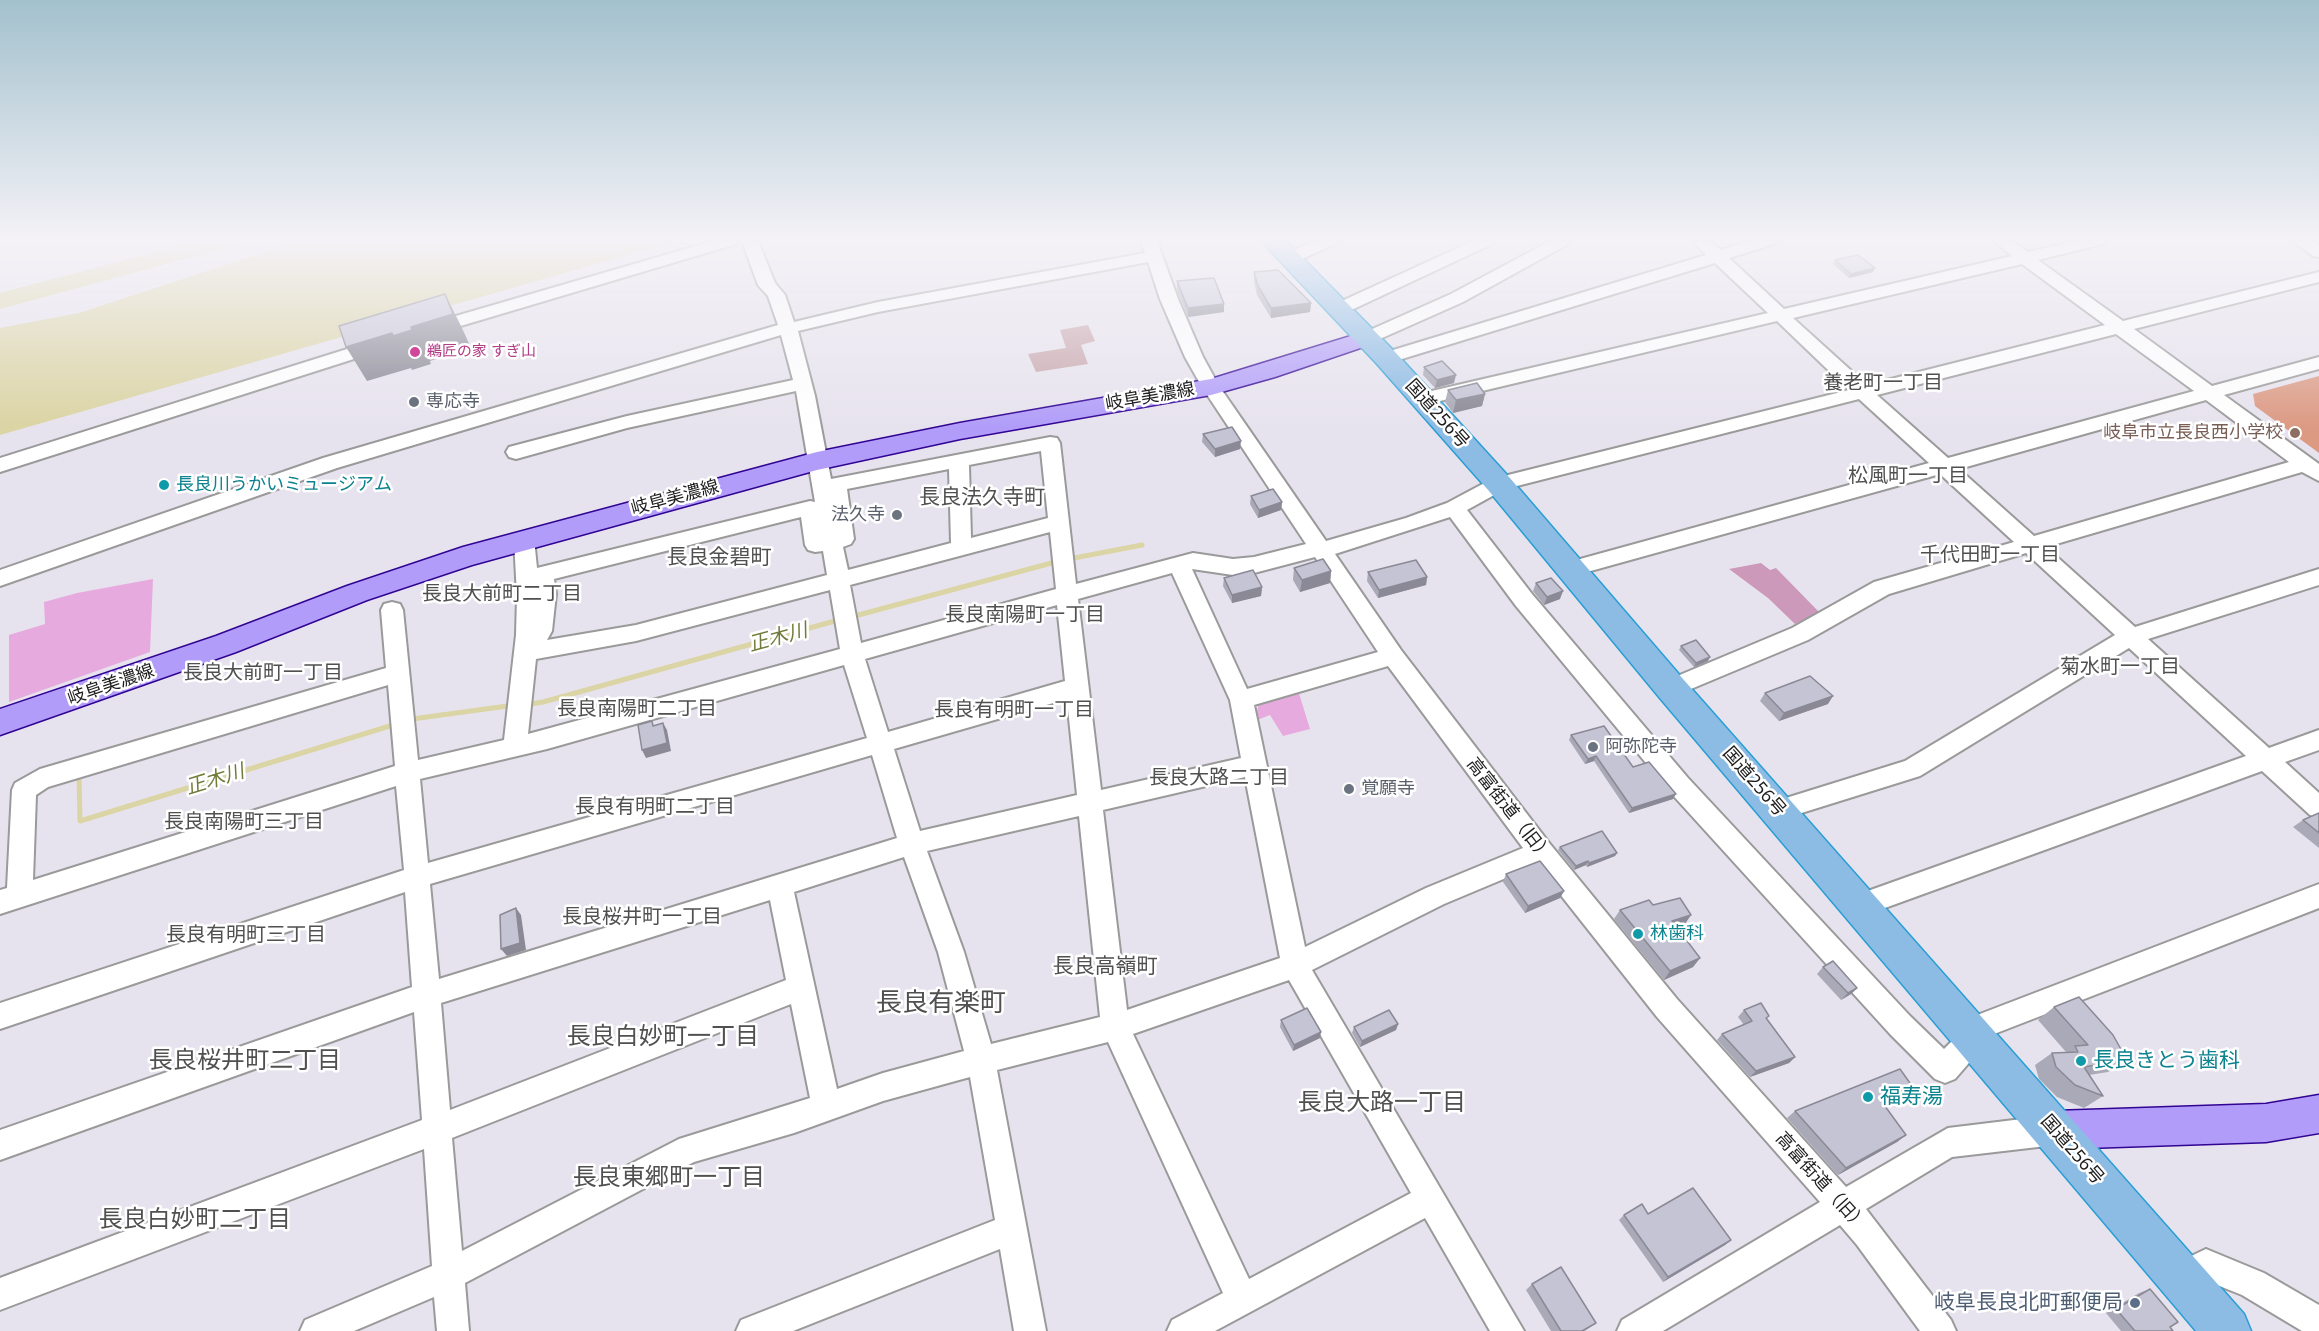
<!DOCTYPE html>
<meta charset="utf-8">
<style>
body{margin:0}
canvas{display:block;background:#e7e3ee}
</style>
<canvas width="2319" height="1331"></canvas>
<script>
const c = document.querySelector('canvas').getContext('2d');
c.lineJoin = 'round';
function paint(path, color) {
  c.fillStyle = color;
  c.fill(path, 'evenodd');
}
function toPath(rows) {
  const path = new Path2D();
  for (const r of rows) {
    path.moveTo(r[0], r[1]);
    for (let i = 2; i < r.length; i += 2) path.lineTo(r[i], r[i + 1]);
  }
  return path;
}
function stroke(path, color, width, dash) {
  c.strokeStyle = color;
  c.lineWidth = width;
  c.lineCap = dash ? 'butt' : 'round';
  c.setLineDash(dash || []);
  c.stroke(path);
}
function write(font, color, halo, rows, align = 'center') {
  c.font = font + ' "Noto Sans","Noto Sans JP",sans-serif';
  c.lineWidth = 5;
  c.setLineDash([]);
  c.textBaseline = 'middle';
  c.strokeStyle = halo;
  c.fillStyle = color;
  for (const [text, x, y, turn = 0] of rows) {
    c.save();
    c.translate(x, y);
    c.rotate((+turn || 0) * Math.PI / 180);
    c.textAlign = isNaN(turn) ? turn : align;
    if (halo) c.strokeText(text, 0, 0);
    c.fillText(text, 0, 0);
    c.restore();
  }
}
paint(toPath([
 [153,579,150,652,9,702,9,635,45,624,44,602,77,593],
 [1298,690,1310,729,1283,736,1270,715,1255,721,1259,703]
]), '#e7aade');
paint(toPath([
 [1761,563,1770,570,1776,568,1819,612,1795,624,1768,598,1729,569]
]), '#cd99ba');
paint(toPath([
 [1088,325,1095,341,1081,345,1088,364,1036,372,1028,354,1066,348,1060,330]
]), '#c7a5ac');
paint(toPath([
 [2319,376,2319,453,2255,406,2253,394]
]), '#dc9a83');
paint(toPath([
 [299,241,676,241,0,435,0,328,79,313]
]), '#dbd4a4');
stroke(toPath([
 [1069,559,1142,545],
 [851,617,1059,561],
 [524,705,543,702,842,619],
 [412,719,515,705],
 [79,775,80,821,393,725]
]), '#dbd4a4', 5);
paint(toPath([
 [198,241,237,241,233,246,0,309,0,293,198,241]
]), '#dbd4a4');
const minor = toPath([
 [713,241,738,241,736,244,437,333,431,334,425,333,422,329,425,325,713,241],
 [742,241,758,241,775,283,785,295,794,322,878,302,1145,253,1141,241,1157,241,1178,299,1203,357,1219,386,1326,541,1406,518,1447,503,1492,479,1849,390,1777,321,1423,405,1416,403,1414,399,1416,395,1423,393,1768,313,1715,263,1392,362,1386,364,1380,362,1377,358,1380,354,1706,255,1693,241,1710,241,1721,250,1751,241,1776,241,1774,244,1729,258,1784,309,2012,256,1994,241,2012,241,2028,252,2076,241,2105,241,2103,244,2038,260,2123,321,2319,272,2319,282,2134,329,2212,386,2319,357,2319,369,2224,395,2319,464,2319,481,2302,472,2046,547,2135,627,2319,569,2319,585,2148,639,2269,748,2319,730,2319,750,2285,762,2319,793,2319,818,2310,815,2262,771,1860,917,1851,913,1847,905,1851,897,2246,756,2129,648,1920,776,1779,820,1770,817,1767,810,1770,803,1905,761,2115,635,2026,553,1889,594,1808,640,1679,694,1671,697,1663,694,1660,688,1663,682,1792,628,1874,582,2014,542,1940,474,1569,577,1562,574,1558,569,1562,564,1929,463,1859,399,1505,489,1467,510,1532,594,1688,778,1910,1016,1944,1049,1957,1036,1955,1031,1959,1022,2319,884,2319,908,1989,1036,1991,1041,1987,1051,1974,1057,1955,1079,1945,1083,1935,1079,1890,1034,1670,792,1516,606,1450,517,1335,554,1401,650,1550,844,1677,999,1846,1187,1948,1128,2055,1115,2065,1120,2070,1130,2065,1140,2055,1145,1952,1157,1866,1209,1951,1320,1956,1331,1920,1331,1857,1245,1840,1225,1663,1331,1617,1331,1622,1320,1820,1202,1657,1017,1537,865,1444,904,1312,970,1524,1331,1490,1331,1425,1218,1215,1331,1167,1331,1172,1320,1223,1293,1108,1042,997,1070,1046,1331,1014,1331,1000,1249,793,1331,736,1331,741,1320,995,1220,970,1077,883,1101,794,1133,694,1162,465,1283,469,1331,437,1331,434,1297,354,1331,300,1331,305,1320,432,1266,424,1149,0,1310,0,1278,422,1120,414,1012,0,1160,0,1130,412,987,405,892,0,1029,0,1003,404,870,396,786,0,914,0,890,7,888,12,790,15,783,40,769,386,668,381,610,384,604,392,602,400,604,403,610,418,760,504,740,516,635,517,596,514,539,517,534,524,532,531,534,534,539,537,568,810,501,815,502,796,391,627,428,516,459,509,457,506,452,509,447,627,416,793,380,781,335,337,468,0,586,0,570,323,458,778,325,768,296,758,285,742,241],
 [1148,262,1160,299,1185,357,1202,387,1306,544,1254,557,1233,559,1193,553,1076,584,1060,443,1057,438,1050,437,831,479,815,396,798,331,878,312,1148,262],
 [2022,264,2105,325,1867,385,1793,318,2022,264],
 [2116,334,2194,391,1948,458,1877,395,2116,334],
 [2206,400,2289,462,2034,536,1959,469,2206,400],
 [1041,451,1048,518,971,538,969,465,1041,451],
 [949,469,951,543,848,570,843,547,851,544,854,539,847,489,949,469],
 [801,517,805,545,808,550,815,552,823,551,827,575,636,625,547,640,552,631,556,594,554,579,801,517],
 [1050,532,1056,589,861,643,850,585,1050,532],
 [1315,557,1378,652,1247,689,1192,569,1233,575,1254,573,1315,557],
 [1172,573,1230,700,1241,758,1101,790,1078,599,1172,573],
 [830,590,840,649,528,734,536,659,636,641,830,590],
 [1057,605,1065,681,888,732,865,659,1057,605],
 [844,665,867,738,428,863,420,779,547,749,844,665],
 [1388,666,1523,848,1426,888,1305,947,1254,705,1388,666],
 [388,685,395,766,33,880,36,795,48,787,388,685],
 [1067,699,1077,795,920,831,894,749,1067,699],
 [872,755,897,838,439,979,430,884,872,755],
 [1245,777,1280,958,1127,1010,1103,810,1245,777],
 [1079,816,1100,1017,991,1044,964,952,927,851,1079,816],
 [904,857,938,952,964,1051,883,1073,837,1089,794,892,904,857],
 [770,900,786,980,450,1110,441,1003,770,900],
 [1289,980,1411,1193,1249,1279,1133,1034,1289,980],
 [791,1004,810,1098,679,1139,462,1251,452,1138,791,1004],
 [1315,241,1336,241,1334,244,1296,262,1284,262,1282,258,1284,254,1315,241],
 [1473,241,1494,241,1492,244,1345,313,1339,314,1333,313,1330,309,1333,305,1473,241],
 [1550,241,1570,241,1568,244,1463,302,1373,342,1367,343,1361,342,1358,338,1361,334,1451,294,1550,241],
 [2293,241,2312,241,2319,245,2319,257,2313,256,2293,241],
 [379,339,385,341,388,345,385,349,0,472,0,458,379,339],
 [2206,1249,2264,1273,2319,1305,2319,1331,2302,1331,2242,1295,2207,1281,2181,1293,2170,1288,2165,1277,2170,1266,2206,1249]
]);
const major = toPath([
 [1367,331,1375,333,1379,338,1375,343,1275,377,1211,395,960,439,817,470,472,565,367,600,236,652,0,735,0,709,216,636,347,586,463,547,817,452,960,423,1211,379,1367,331],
 [2319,1095,2319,1133,2266,1142,2055,1149,2041,1144,2036,1130,2041,1116,2055,1111,2266,1104,2319,1095]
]);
const highway = toPath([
 [1261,241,1286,241,1395,352,1509,477,1683,679,2244,1314,2251,1331,2196,1331,1659,697,1489,491,1377,364,1261,241]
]);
stroke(minor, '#9a9a9a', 4);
stroke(major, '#310493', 3);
stroke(highway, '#289fd4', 3);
paint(minor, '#fff');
paint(major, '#b19df9');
paint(highway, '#8cbbe4');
paint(toPath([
 [1835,260,1875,268,1873,272,1849,278,1833,264],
 [1254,272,1311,303,1310,312,1271,318,1257,295,1254,282],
 [1177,281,1224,312,1188,317,1177,290],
 [1424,367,1454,383,1435,388,1423,375],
 [1448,390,1485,394,1482,406,1453,413,1445,402],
 [1203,434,1240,449,1215,457,1202,442],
 [1251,496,1282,502,1281,510,1258,518,1250,504],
 [1294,568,1331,571,1330,583,1300,592,1293,580],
 [1368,572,1427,577,1426,585,1378,598,1367,581],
 [1224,578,1262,587,1261,596,1232,603,1223,586],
 [1536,583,1560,599,1544,605,1533,591],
 [1681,646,1708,661,1694,667,1679,650],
 [1765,693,1828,704,1779,721,1760,701],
 [1571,735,1633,767,1673,799,1629,813,1594,761,1585,764,1569,740],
 [2319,813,2319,848,2293,827,2303,820],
 [1560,847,1617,853,1615,856,1587,867,1586,865,1574,870,1558,850],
 [1506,874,1564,891,1560,898,1525,913,1503,882],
 [1653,905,1685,924,1676,927,1700,958,1693,967,1664,980,1614,919,1620,910],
 [1823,967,1857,988,1851,994,1841,1000,1817,974],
 [2054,1007,2127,1060,2108,1072,2089,1075,2103,1096,2084,1108,2057,1097,2039,1079,2035,1065,2052,1053,2066,1052,2038,1020],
 [1744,1010,1767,1018,1795,1057,1789,1063,1750,1077,1717,1040,1722,1034,1744,1025,1738,1017],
 [1281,1020,1320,1038,1293,1051,1280,1027],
 [1398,1024,1396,1030,1360,1047,1352,1033,1354,1027],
 [1903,1093,1898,1096,1890,1103,1884,1105,1906,1135,1897,1142,1838,1175,1787,1118,1795,1111],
 [1648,1214,1731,1240,1725,1245,1663,1282,1619,1220,1624,1215],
 [1532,1284,1596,1323,1585,1331,1551,1331,1526,1290],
 [2150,1289,2170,1327,2173,1331,2121,1331,2106,1313,2139,1293]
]), '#a9a9b7');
paint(toPath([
 [1875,268,1873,272,1849,278,1851,274],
 [445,294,462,328,471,348,430,361,431,364,412,370,411,368,367,381,346,347,411,327],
 [1311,303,1310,312,1271,318,1271,308],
 [1224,304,1224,312,1188,317,1188,308],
 [1456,375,1454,383,1435,388,1437,380],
 [1485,394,1482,406,1453,413,1456,400],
 [1241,441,1240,449,1215,457,1215,449],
 [1282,502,1281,510,1258,518,1259,510],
 [1331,571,1330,583,1300,592,1302,580],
 [1427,577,1426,585,1378,598,1379,590],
 [1262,587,1261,596,1232,603,1232,595],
 [1563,591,1560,599,1544,605,1547,597],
 [1710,657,1708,661,1694,667,1696,663],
 [1833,696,1828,704,1779,721,1784,713],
 [663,723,667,730,671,751,646,758,642,750],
 [1596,756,1594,761,1585,764,1588,759],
 [1676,794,1673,799,1629,813,1632,808],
 [1617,853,1615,856,1587,867,1589,863],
 [1588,861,1586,865,1574,870,1576,866],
 [1564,891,1560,898,1525,913,1528,906],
 [516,908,521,915,526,950,507,956,501,949],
 [1691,915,1685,924,1666,930,1672,921],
 [1700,958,1693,967,1664,980,1670,971],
 [1857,988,1851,994,1841,1000,1848,993],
 [1398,1024,1396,1030,1360,1047,1362,1041],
 [1321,1032,1320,1038,1293,1051,1294,1045],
 [1795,1057,1789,1063,1750,1077,1756,1071],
 [1912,1086,1903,1093,1887,1100,1896,1093],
 [1898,1096,1890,1103,1873,1109,1882,1102],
 [1906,1135,1897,1142,1838,1175,1846,1168],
 [1731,1240,1725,1245,1663,1282,1668,1277]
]), '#8a8995');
const building = toPath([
 [1858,255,1875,268,1851,274,1835,260,1858,255],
 [1278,270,1311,303,1271,308,1258,286,1254,272,1278,270],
 [1214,278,1224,304,1188,308,1177,281,1214,278],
 [445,294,453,314,411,327,412,330,393,336,392,333,346,347,339,326,445,294],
 [1442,361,1456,375,1437,380,1424,367,1442,361],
 [1477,383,1485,394,1456,400,1448,390,1477,383],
 [1232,427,1241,441,1215,449,1203,434,1232,427],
 [1273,489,1282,502,1259,510,1251,496,1273,489],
 [1323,559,1331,571,1302,580,1294,568,1323,559],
 [1416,560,1427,577,1379,590,1368,572,1416,560],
 [1253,570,1262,587,1232,595,1224,578,1253,570],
 [1551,578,1563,591,1547,597,1536,583,1551,578],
 [1696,640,1710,657,1696,663,1681,646,1696,640],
 [1810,676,1833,696,1784,713,1765,693,1810,676],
 [652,721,653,726,663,723,667,743,642,750,638,725,652,721],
 [1604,726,1633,767,1649,762,1676,794,1632,808,1596,756,1588,759,1571,735,1604,726],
 [2319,813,2319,833,2303,820,2319,813],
 [1602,831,1617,853,1589,863,1588,861,1576,866,1560,847,1602,831],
 [1540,861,1564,891,1528,906,1506,874,1540,861],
 [1680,898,1691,915,1672,921,1700,958,1670,971,1620,910,1649,900,1653,905,1680,898],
 [516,908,520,943,501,949,500,915,516,908],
 [1833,961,1857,988,1848,993,1823,967,1833,961],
 [2079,997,2113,1035,2127,1060,2084,1067,2103,1096,2075,1085,2056,1067,2052,1053,2078,1052,2075,1046,2088,1045,2054,1007,2079,997],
 [1761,1003,1769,1016,1766,1018,1795,1057,1756,1071,1722,1034,1752,1021,1744,1010,1761,1003],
 [1307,1008,1321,1032,1294,1045,1281,1020,1307,1008],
 [1389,1010,1398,1024,1362,1041,1354,1027,1389,1010],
 [1900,1069,1912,1086,1896,1093,1898,1096,1882,1102,1906,1135,1846,1168,1795,1111,1900,1069],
 [1693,1188,1731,1240,1668,1277,1624,1215,1642,1204,1648,1214,1693,1188],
 [1561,1267,1596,1323,1582,1331,1561,1331,1532,1284,1561,1267],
 [2150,1289,2178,1322,2170,1327,2173,1331,2135,1331,2116,1309,2150,1289]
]);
paint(building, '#c5c4d5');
stroke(building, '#8a8995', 1.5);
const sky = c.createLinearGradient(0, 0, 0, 427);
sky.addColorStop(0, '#a3c1cd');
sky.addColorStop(0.56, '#f4f2f7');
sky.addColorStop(1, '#f4f2f700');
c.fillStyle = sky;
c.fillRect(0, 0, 2319, 427);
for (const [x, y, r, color] of [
 [415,352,6,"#d1479c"],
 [414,402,6,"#6b7280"],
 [2295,433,6,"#8d6e63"],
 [164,485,6,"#0f9aa8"],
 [897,515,6,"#6b7280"],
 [1593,747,6,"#6b7280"],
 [1349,789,6,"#6b7280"],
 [1638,934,6,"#0f9aa8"],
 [2081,1061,6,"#0f9aa8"],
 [1868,1097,6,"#0f9aa8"],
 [2135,1303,6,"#5c6f8a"]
]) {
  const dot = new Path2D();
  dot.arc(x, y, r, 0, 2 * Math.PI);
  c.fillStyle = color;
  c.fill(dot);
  stroke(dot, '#fff', 2);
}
write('15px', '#b23c85', '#fff', [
 ["鵜匠の家 すぎ山",427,352]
], 'left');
write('18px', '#1d1d1d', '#fff', [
 ["岐阜美濃線",1150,397,-10],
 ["国道256号",1437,414,48],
 ["岐阜美濃線",675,498,-15],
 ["岐阜美濃線",111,685,-19],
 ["国道256号",1754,782,49],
 ["高富街道（旧）",1509,810,52],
 ["国道256号",2072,1150,49],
 ["高富街道（旧）",1821,1182,48]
]);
write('18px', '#5b616d', '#fff', [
 ["専応寺",426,402],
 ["法久寺",885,515,"right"],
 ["阿弥陀寺",1605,747],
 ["覚願寺",1361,789]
], 'left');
write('18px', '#785e54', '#fff', [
 ["岐阜市立長良西小学校",2283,433]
], 'right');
write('18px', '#0d838f', '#fff', [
 ["長良川うかいミュージアム",176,485],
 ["林歯科",1650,934]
], 'left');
write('20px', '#505050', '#fff', [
 ["養老町一丁目",1883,383],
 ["松風町一丁目",1908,476],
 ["千代田町一丁目",1990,555],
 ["長良大前町二丁目",502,594],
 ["長良南陽町一丁目",1025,615],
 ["菊水町一丁目",2120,667],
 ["長良大前町一丁目",263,673],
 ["長良南陽町二丁目",637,709],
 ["長良有明町一丁目",1014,710],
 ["長良大路二丁目",1219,778],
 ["長良有明町二丁目",655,807],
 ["長良南陽町三丁目",244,822],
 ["長良桜井町一丁目",642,917],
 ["長良有明町三丁目",246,935]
]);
write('italic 20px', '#727c3a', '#fff', [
 ["正木川",778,638,-15],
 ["正木川",215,780,-17]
]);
write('21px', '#505050', '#fff', [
 ["長良法久寺町",982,498],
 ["長良金碧町",719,558],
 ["長良高嶺町",1105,967]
]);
write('21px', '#0d838f', '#fff', [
 ["長良きとう歯科",2093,1061],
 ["福寿湯",1880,1097]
], 'left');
write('21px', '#4e5e75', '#fff', [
 ["岐阜長良北町郵便局",2123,1303]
], 'right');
write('24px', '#505050', '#fff', [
 ["長良白妙町一丁目",663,1037],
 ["長良桜井町二丁目",245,1061],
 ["長良大路一丁目",1382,1103],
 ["長良東郷町一丁目",669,1178],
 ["長良白妙町二丁目",195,1220]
]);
write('26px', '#505050', '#fff', [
 ["長良有楽町",941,1004]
]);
</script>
